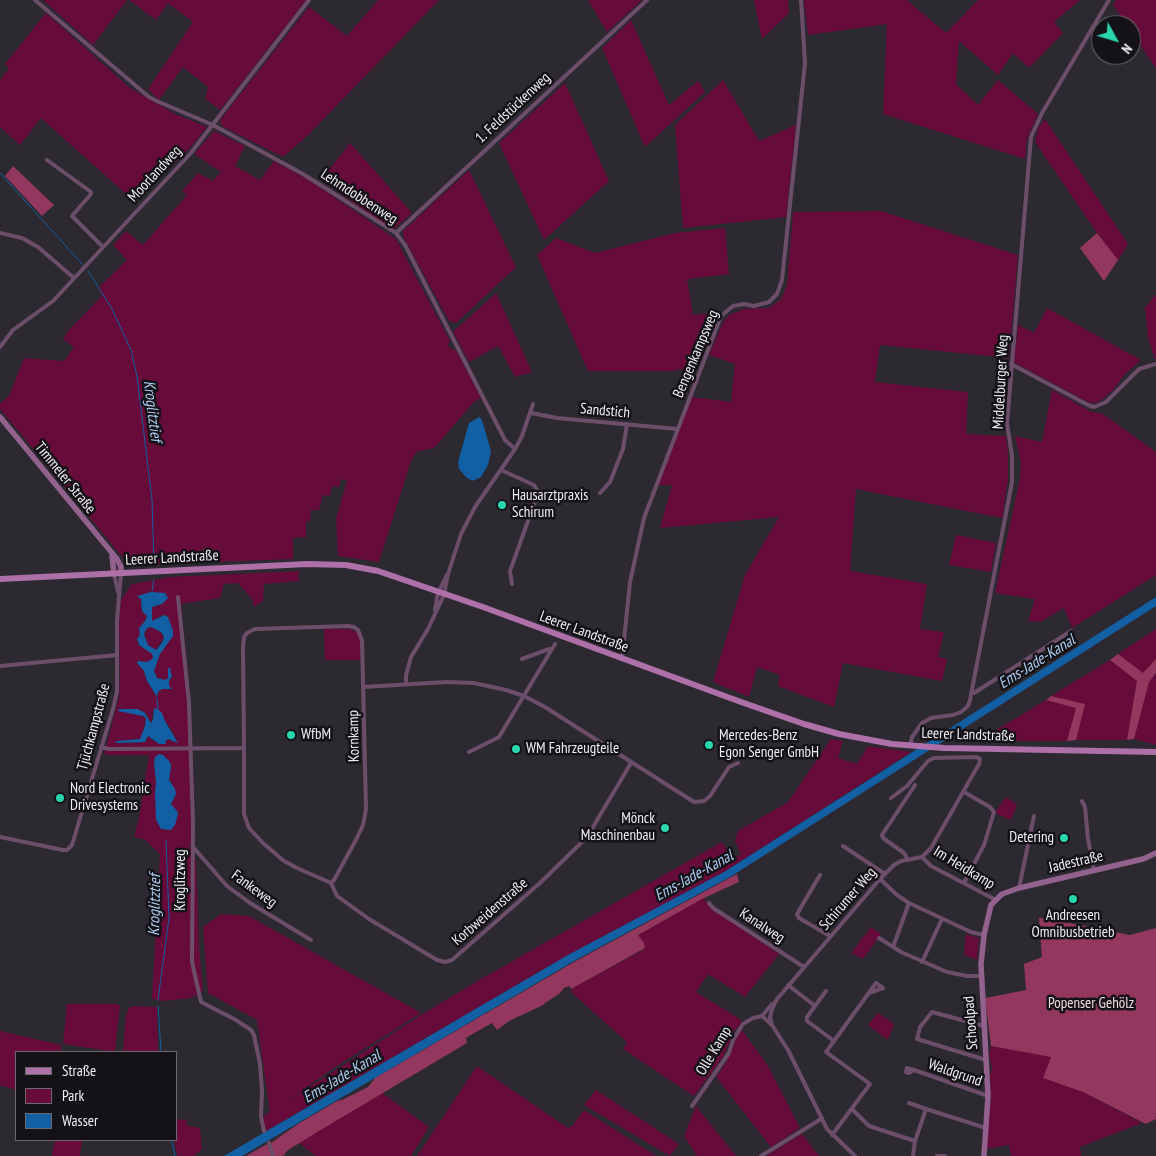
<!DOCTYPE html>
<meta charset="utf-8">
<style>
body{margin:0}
#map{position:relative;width:1156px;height:1156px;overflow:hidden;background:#2c2931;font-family:"PT Sans Narrow",sans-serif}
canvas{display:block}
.legend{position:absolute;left:15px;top:1051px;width:162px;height:90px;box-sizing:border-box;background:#141216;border:1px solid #6c6a6e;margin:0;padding:6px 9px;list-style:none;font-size:15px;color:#efedf2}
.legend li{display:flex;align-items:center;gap:10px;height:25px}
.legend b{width:25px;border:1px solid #6c6a6e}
.north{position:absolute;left:1091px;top:15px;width:50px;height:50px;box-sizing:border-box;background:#141216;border:1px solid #6c6a6e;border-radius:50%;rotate:129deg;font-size:14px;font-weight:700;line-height:20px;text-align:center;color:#efedf2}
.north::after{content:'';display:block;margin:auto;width:18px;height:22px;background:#28d5ad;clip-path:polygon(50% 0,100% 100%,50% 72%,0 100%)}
</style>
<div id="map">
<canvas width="1156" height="1156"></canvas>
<ul class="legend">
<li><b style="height:6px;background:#af6fa8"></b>Straße</li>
<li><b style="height:14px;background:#670b3a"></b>Park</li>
<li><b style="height:14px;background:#135fa4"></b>Wasser</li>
</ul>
<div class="north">N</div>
</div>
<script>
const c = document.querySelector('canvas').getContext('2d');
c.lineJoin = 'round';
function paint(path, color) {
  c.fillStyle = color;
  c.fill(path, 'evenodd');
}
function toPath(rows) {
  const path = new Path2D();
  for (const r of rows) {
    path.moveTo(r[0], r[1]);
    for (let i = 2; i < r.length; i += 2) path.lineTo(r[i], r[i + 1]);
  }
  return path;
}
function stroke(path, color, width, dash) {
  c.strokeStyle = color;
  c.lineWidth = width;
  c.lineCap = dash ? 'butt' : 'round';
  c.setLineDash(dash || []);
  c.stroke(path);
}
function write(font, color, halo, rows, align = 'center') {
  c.font = font + ' "PT Sans Narrow",sans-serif';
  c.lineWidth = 5;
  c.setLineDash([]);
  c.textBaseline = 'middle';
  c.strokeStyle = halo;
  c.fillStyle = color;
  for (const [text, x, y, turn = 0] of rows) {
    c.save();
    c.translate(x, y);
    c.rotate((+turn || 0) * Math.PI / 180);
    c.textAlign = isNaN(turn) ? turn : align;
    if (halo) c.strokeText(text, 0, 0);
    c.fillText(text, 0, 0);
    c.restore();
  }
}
paint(toPath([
 [43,0,127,0,93,45],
 [129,0,306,0,220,110,205,98,208,87,183,67,159,100,148,89,193,22,168,3,156,20],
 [378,0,439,0,307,136,283,157,222,126,220,120,309,7,347,36],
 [588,0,642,0,607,32],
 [754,0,788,0,789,13,762,39],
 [804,0,907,0,946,33,978,0,1080,0,1054,22,1063,33,1029,68,1013,53,998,75,959,41,956,84,978,105,998,80,1038,114,1027,139,1025,159,883,114,887,24,808,35],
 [1116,0,1156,0,1156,68,1131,31,1131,25,1127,25,1113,5],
 [46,13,130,88,175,114,207,127,189,149,135,202,41,118,20,145,0,127,0,80,9,68,5,64],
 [631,20,669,105,698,81,705,92,645,147,602,48],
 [723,80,759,141,796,125,786,217,683,228,675,125],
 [565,83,609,181,544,240,499,143],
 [1045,119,1128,244,1118,260,1097,233,1035,142,1038,128],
 [214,131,245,146,235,166,260,180,274,161,307,179,396,239,450,341,448,345,450,348,455,350,457,352,481,398,474,402,434,448,416,452,411,461,379,562,338,556,336,519,347,481,341,479,339,487,332,486,330,496,323,495,319,510,311,510,310,521,306,522,306,537,293,538,293,559,132,565,119,553,0,409,0,404,9,396,24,358,64,361,74,347,63,339,68,331,102,296,98,288,127,260,113,245,126,231,143,245,187,195,182,191,198,173,213,181,221,172,194,154],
 [350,143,412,213,395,228,391,229,321,180],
 [469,170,516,267,456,323,449,321,403,236,403,231],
 [881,211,1018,255,1009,358,880,345,875,382,968,392,966,434,1006,436,1008,453,1008,480,1002,518,856,489,850,571,927,584,920,629,944,632,938,657,947,659,942,681,843,663,834,707,778,686,780,675,757,667,749,697,713,682,745,575,779,517,660,528,672,485,658,485,692,397,731,402,735,364,709,355,723,322,729,315,744,309,769,308,781,299,787,285,793,212],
 [725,228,729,274,687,279,693,315,719,312,697,367,671,371,588,371,537,255,556,238,595,253,675,233],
 [496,293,532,372,515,377,498,346,469,362,453,332],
 [1156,294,1156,358,1155,359,1148,338,1145,308],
 [1047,308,1141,360,1125,374,1114,389,1103,399,1096,403,1088,402,1015,363,1014,359,1018,325,1034,333],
 [1052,390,1092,412,1103,414,1156,452,1156,575,1072,628,1064,608,1040,622,1028,621,1035,599,995,593,1020,478,1021,462,1015,436,1042,442],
 [956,535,996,543,991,572,949,565],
 [299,571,299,581,264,584,263,601,254,607,253,600,238,583,224,584,220,598,181,604,191,709,195,830,195,846,188,845,194,854,196,863,199,946,203,991,191,998,162,1001,152,999,160,854,144,839,134,837,139,818,149,755,111,755,104,754,119,697,120,677,119,624,121,600,132,584,170,577],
 [151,592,157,606,152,607,151,610,152,621,162,615,166,615,168,617,173,631,173,636,160,654,154,671,157,678,165,680,168,678,168,669,172,677,169,680,169,686,172,690,162,689,158,692,156,696,147,681,144,671,138,664,139,661,146,662,151,660,153,657,152,654,139,645,137,638,140,637,140,632,147,616,142,611,141,599,143,595],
 [137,709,144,712,149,718,149,722,151,723,154,709,171,729,177,743,168,739,165,742,153,741,148,736,145,742,116,743,117,741,140,739,145,726,146,718,141,715,119,711],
 [159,754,167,758,171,767,169,780,172,783,175,797,171,804,155,794,156,782,154,763],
 [151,627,161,632,164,637,156,650,148,645,144,634,147,628],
 [324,629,350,629,357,632,360,638,361,660,325,660],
 [1156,629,1156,659,1143,673,1118,654],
 [1110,660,1137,681,1127,740,1076,740,1085,704,1051,696],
 [1156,673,1156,745,1134,739,1149,682],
 [1046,700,1076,708,1067,741,994,741,983,738],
 [831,739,843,741,838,758,857,764,868,746,911,752,724,872,568,955,266,1131,263,1117,270,1112,257,1020,208,993,203,927,221,914,249,916,421,1013,332,1069,286,1102,421,1015,481,979,722,842,732,859,741,854,735,841,738,831,788,802],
 [1006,797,1017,805,1011,820,997,814,996,811],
 [704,898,713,910,779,954,745,997,708,974,696,992,741,1020,741,1024,734,1031,723,1057,694,1096,623,1049,627,1042,572,993,571,989,645,949,644,943,638,935],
 [871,927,881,934,863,959,851,953],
 [966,934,979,938,977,960,964,955],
 [67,1004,117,1004,120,1006,115,1052,63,1044],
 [133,1006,157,1007,158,1052,123,1051,126,1015,129,1008],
 [878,1013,894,1024,888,1040,868,1025],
 [742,1030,768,1066,800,1128,771,1147,716,1077,726,1063,737,1037],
 [0,1031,61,1045,61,1052,16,1052,16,1090,0,1085],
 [991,1046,1051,1057,1044,1078,1083,1092,1142,1123,1080,1147,1081,1156,1011,1156,1009,1145,986,1149,991,1097,990,1075,992,1068,989,1055],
 [477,1066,568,1128,572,1126,584,1110,656,1156,417,1156],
 [596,1090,679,1144,670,1156,584,1105],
 [382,1093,429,1127,411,1156,316,1156,299,1143],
 [696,1106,736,1156,697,1156,684,1136],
 [176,1119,187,1120,187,1126,200,1128,202,1149,194,1156,177,1156,174,1140,176,1140],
 [802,1134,819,1156,766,1156],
 [55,1140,82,1140,80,1156,52,1156]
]), '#670b3a');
paint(toPath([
 [13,166,54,205,42,216,5,176],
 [1097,233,1118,260,1104,281,1080,248],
 [1118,654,1143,673,1156,659,1156,673,1149,682,1134,739,1127,740,1137,681,1110,660],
 [1051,696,1085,704,1076,740,1067,741,1076,708,1046,700],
 [737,874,739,882,704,898,638,935,644,943,645,948,571,989,570,986,564,988,560,993,541,1006,509,1021,497,1030,492,1023,469,1036,466,1038,467,1043,319,1131,288,1150,283,1156,274,1156,271,1143,298,1124,337,1101,342,1100,368,1087,375,1078,574,962],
 [1039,918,1044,918,1130,935,1156,928,1156,1119,1146,1124,1083,1092,1043,1078,1051,1057,991,1046,985,998,1026,990,1024,964,1042,957],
 [267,1144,271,1156,246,1156]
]), '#93375e');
paint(toPath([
 [479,417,482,420,491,451,488,465,481,477,472,481,466,477,459,469,458,462,469,423],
 [151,592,165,593,168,598,162,604,152,607,152,621,165,615,168,617,173,631,173,636,160,654,154,671,157,678,165,680,168,678,168,668,170,668,172,677,169,680,169,686,172,689,162,689,158,692,157,697,147,681,144,671,137,663,138,661,146,662,151,660,153,657,152,654,139,645,137,638,140,636,139,628,146,620,147,616,142,611,141,599,137,596],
 [151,627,161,632,164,637,162,643,156,650,148,645,144,634,147,628],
 [1156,597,1156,606,730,877,574,961,242,1156,224,1156,568,955,724,872],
 [156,708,162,713,165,721,178,743,168,739,165,742,166,744,159,744,148,736,145,742,115,743,117,741,140,739,145,726,146,718,143,716,118,711,119,709,137,709,144,712,151,723,153,720,154,709],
 [159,754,163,755,170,762,171,767,169,780,175,789,176,794,171,804,177,811,178,814,175,825,171,830,161,829,156,820,155,794,156,782,154,763,155,757]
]), '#135fa4');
stroke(toPath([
 [0,173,83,265],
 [88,271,112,309,131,350,137,376,152,500,154,564],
 [152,591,154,580],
 [157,698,158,709],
 [158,1000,169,918,166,840],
 [158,1006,161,1052],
 [172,1140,175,1156]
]), '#135fa4', 1);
stroke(toPath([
 [35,0,149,97,159,102,213,125,303,174,396,233,405,245,505,440,515,449],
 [47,160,91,192,91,194,72,216,103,247],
 [0,233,22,238,38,247,74,278],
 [396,233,647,0],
 [0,347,13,330,53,301,190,154,309,0],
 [1011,364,1088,405,1094,407,1106,402,1139,369,1156,364],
 [531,413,557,418,677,429],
 [501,470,534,485,537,490,537,496,510,571,512,584],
 [600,493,610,482,623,449,627,424],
 [114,574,118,592],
 [178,597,189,703,193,823,192,962,201,1002,236,1020,251,1030,254,1035,260,1064,262,1091,261,1117,264,1131],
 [435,610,438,593,447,575],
 [522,659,549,649,551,651],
 [622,659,630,582,644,518,721,316,733,306,744,304,754,306,769,302,777,294,782,280,805,63,801,0],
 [0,666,117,655],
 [406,684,406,675,411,657,428,629,444,595,448,574,461,534,475,507,515,449,522,436,533,404],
 [364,687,446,682,474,683,506,690,524,696,545,707,694,802,704,801,710,796,729,767,738,763],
 [972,693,974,693,1071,631],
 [910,746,912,737,922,723,931,718,953,715,961,712,968,706,970,700,1012,482,1012,456,1007,423,1031,137,1042,113,1109,0],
 [101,747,109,749,244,748,243,647,244,637,247,633,255,629,348,626,354,627,358,630,362,641,366,809,363,825,357,838,334,880,331,883,297,868,284,861,264,844,249,828,244,814,244,748],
 [469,752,499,737,555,644],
 [964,792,990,807,994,812,984,845,964,883],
 [1082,801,1085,807,1088,839,1094,870],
 [0,837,63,850,67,850,72,845,113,709,117,691,117,620,121,573],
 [843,846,885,874],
 [193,847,227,886,250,903,311,940],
 [922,857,931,866,994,899],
 [908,860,904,853,883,838,882,835,915,785],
 [820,875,797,914,799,918,830,936],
 [880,879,897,895,909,903,971,932,984,935],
 [331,883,337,896,369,919,437,960,445,962,452,960,540,883,582,842,590,832,631,763],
 [1019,888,1034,816],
 [709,903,713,908,804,967],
 [879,938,901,952,947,972,967,976,981,976],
 [893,947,909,903],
 [922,962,942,919],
 [788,985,815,1006,807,1017,807,1021,834,1041],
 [815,1006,826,991],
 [762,1016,772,1025],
 [984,1026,932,1012,920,1027,917,1039,986,1060],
 [914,1070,909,1073,906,1072,907,1068,914,1070,988,1096],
 [909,1103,926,1109],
 [692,1106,729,1053,733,1040,743,1024,753,1018,762,1016,772,1004],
 [852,1109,869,1126,915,1141],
 [832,1135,870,1084,826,1052,876,983,883,988,869,993],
 [269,1143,273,1156],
 [761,1156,821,1119],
 [855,1156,827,1129,788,1050,772,1025,770,1017,772,1009,777,999,880,879,894,865,901,861,922,857,931,848,979,764,980,759,976,757,934,758,928,761,907,786,891,798],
 [913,1156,915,1141,926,1109,986,1128],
 [937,1156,945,1156]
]), '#6d4e6a', 4);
stroke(toPath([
 [0,417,117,559,121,567,121,573],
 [112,556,114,574],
 [984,1156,988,1096,981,964,984,935,991,905,1002,894,1019,888,1143,859,1156,853]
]), '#92618d', 5.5);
stroke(toPath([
 [0,579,307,564,346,565,378,571,483,607,741,702,804,724,839,734,892,744,944,748,1156,752]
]), '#af6fa8', 6);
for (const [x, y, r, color] of [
 [502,505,5,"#28d5ad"],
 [291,735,5,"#28d5ad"],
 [709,745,5,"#28d5ad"],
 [516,749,5,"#28d5ad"],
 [60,798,5,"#28d5ad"],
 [665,828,5,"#28d5ad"],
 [1064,838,5,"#28d5ad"],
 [1073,899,5,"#28d5ad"]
]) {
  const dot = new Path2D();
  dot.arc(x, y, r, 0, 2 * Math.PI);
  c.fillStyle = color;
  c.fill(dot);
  stroke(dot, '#141216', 2);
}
write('15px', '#efedf2', '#141216', [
 ["1. Feldstückenweg",513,108,-43],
 ["Moorlandweg",155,174,-47],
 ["Lehmdobbenweg",359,197,33],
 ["Bengenkampsweg",696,354,-67],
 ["Middelburger Weg",1001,382,-87],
 ["Sandstich",605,411,5],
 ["Timmeler Straße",65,478,51],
 ["Leerer Landstraße",172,558,-3],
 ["Leerer Landstraße",584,632,20],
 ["Tjüchkampstraße",94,727,-75],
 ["Leerer Landstraße",968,735,2],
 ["Kornkamp",354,736,-91],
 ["Jadestraße",1076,862,-13],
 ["Im Heidkamp",964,868,31],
 ["Kroglitzweg",181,880,-90],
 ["Fankeweg",254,889,36],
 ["Schirumer Weg",848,899,-49],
 ["Korbweidenstraße",490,912,-41],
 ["Kanalweg",762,926,33],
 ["Schoolpad",971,1023,-94],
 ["Olle Kamp",714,1051,-59],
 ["Waldgrund",955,1073,19]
]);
write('15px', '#efedf2', '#141216', [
 ["Hausarztpraxis",512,496],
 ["Schirum",512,513],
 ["WfbM",301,735],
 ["Mercedes-Benz",719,736],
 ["Egon Senger GmbH",719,753],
 ["WM Fahrzeugteile",526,749],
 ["Nord Electronic",70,789],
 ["Drivesystems",70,806],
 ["Mönck",655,819,"right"],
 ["Maschinenbau",655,836,"right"],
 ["Detering",1054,838,"right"],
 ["Andreesen",1073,916,"center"],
 ["Omnibusbetrieb",1073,933,"center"]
], 'left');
write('15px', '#f5dae3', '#141216', [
 ["Popenser Gehölz",1091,1004]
]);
write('italic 16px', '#abccf2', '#141216', [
 ["Kroglitztief",152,411,83],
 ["Ems-Jade-Kanal",1037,662,-32],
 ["Ems-Jade-Kanal",694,876,-29],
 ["Kroglitztief",155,905,-89],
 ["Ems-Jade-Kanal",342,1077,-31]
]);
</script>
